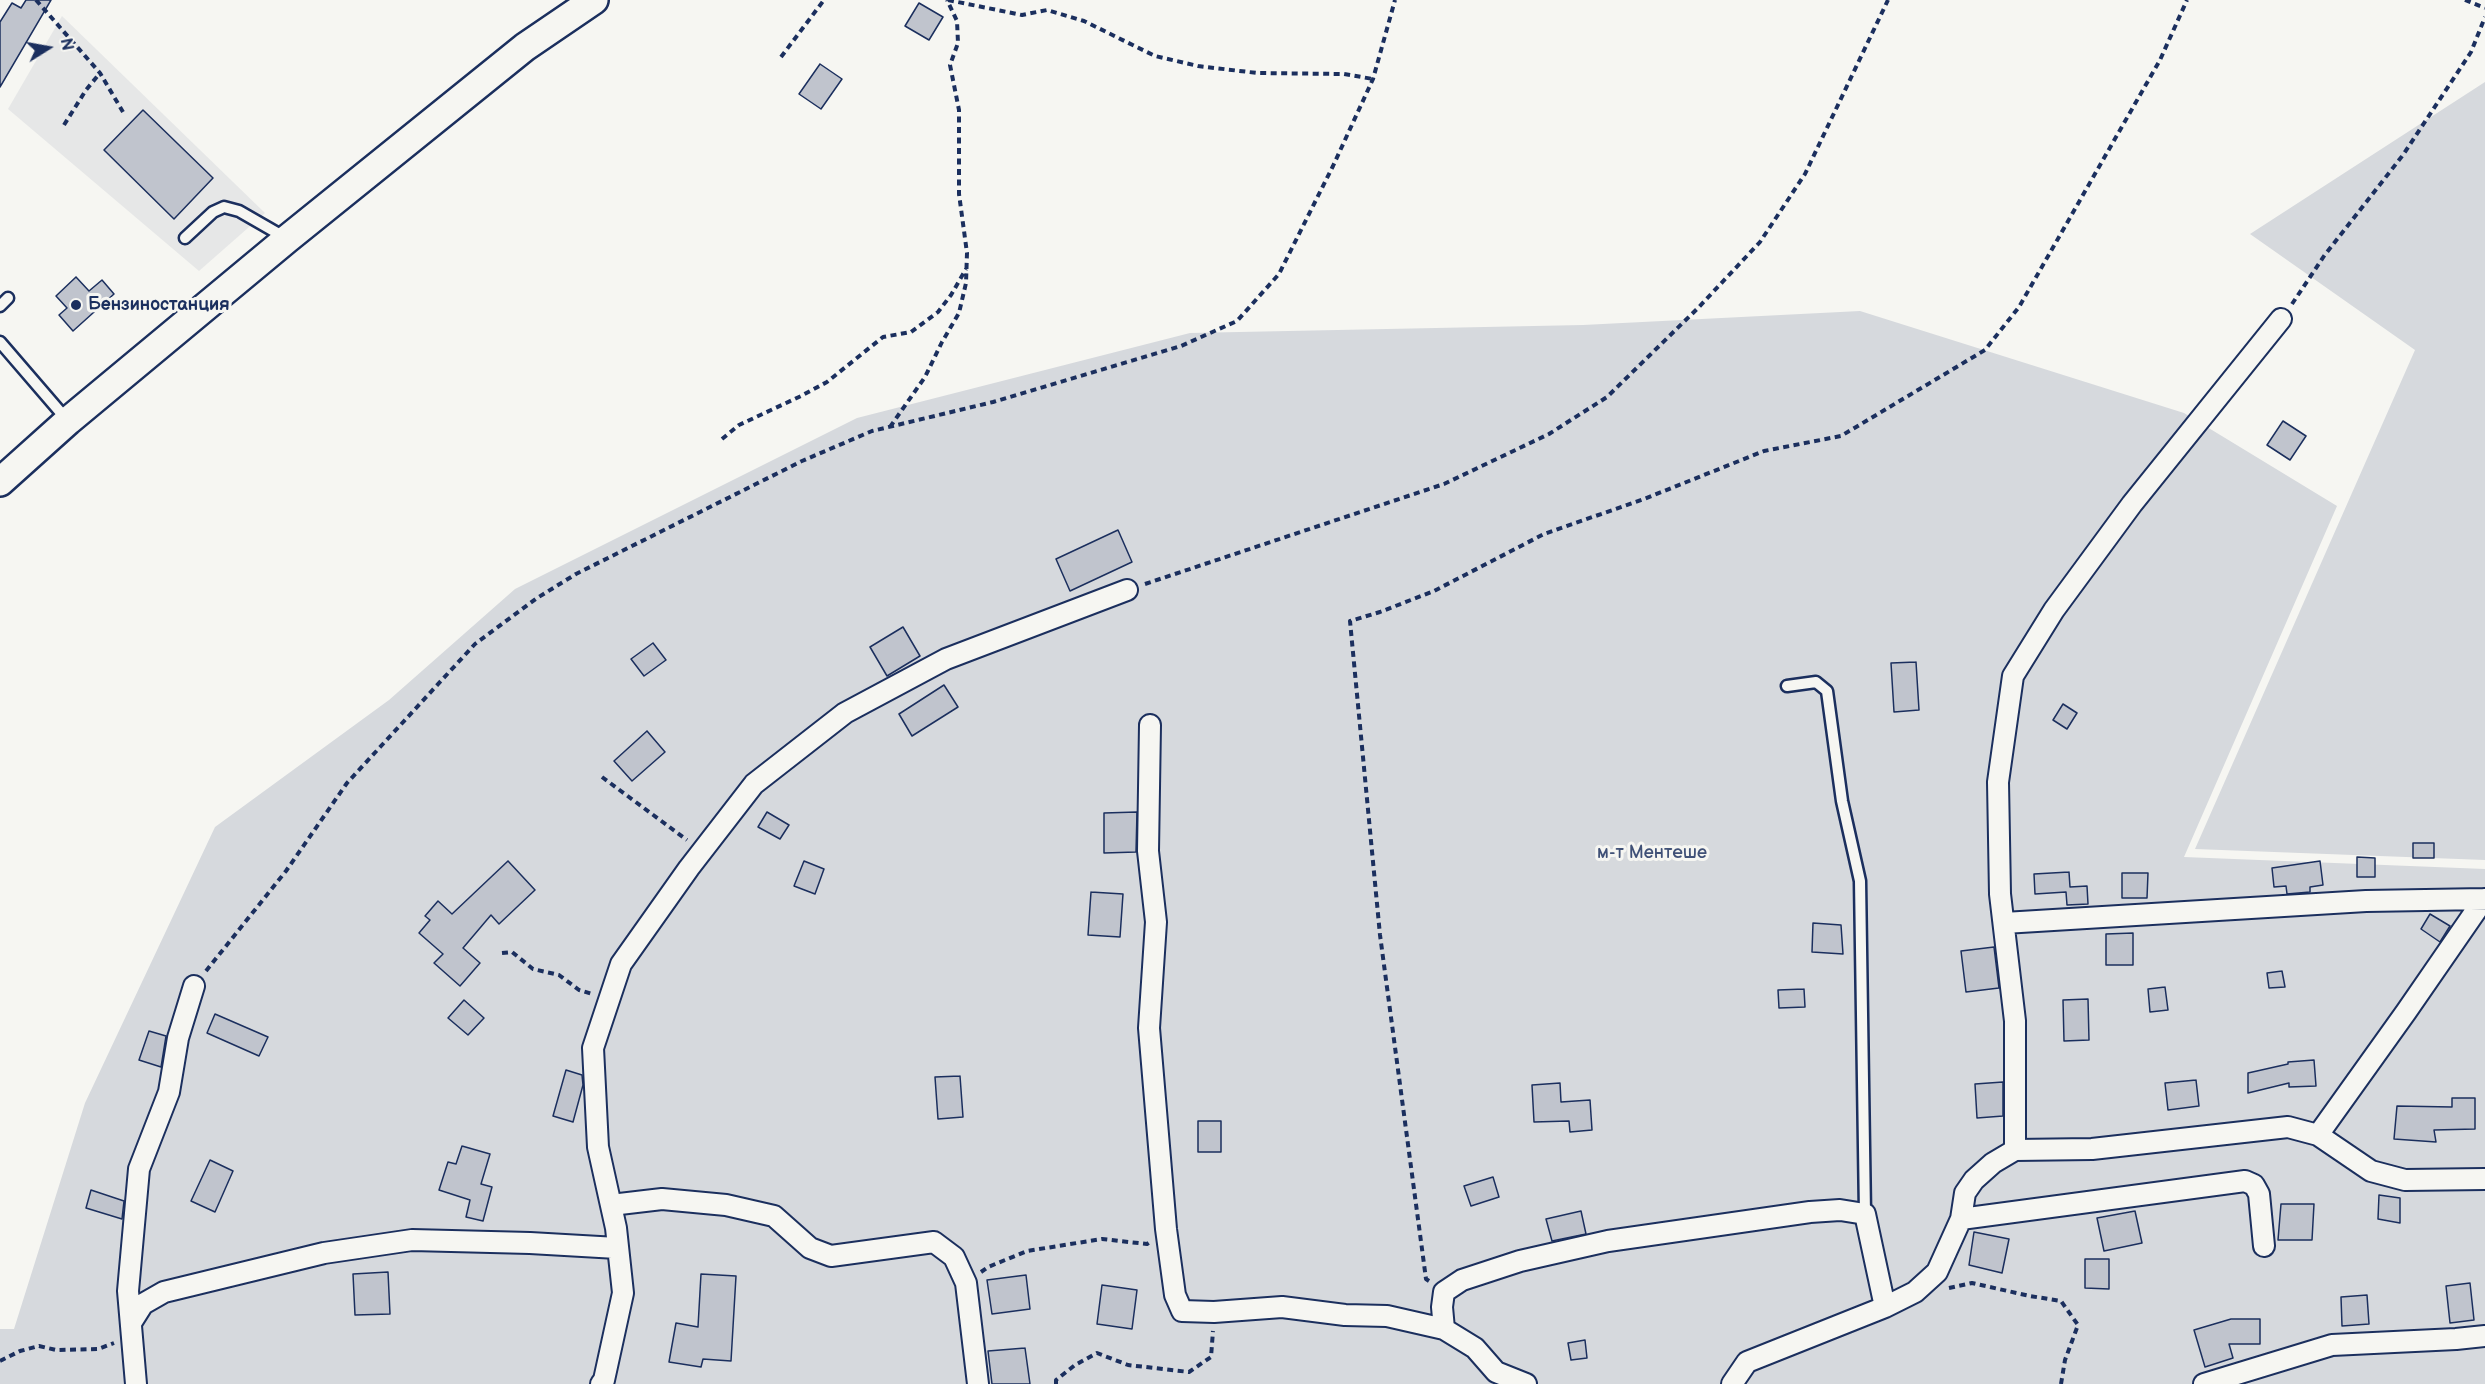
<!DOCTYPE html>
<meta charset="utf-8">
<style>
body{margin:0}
#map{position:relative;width:2485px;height:1384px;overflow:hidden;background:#f6f6f2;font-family:"Balsamiq Sans",sans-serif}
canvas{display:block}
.north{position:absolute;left:18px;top:18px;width:60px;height:60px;-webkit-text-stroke:4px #f6f6f2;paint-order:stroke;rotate:79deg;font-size:16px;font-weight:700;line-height:24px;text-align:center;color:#1b2f5e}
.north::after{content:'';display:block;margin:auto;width:21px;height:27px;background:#1b2f5e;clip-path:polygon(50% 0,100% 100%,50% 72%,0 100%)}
</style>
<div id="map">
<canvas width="2485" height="1384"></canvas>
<div class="north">N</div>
</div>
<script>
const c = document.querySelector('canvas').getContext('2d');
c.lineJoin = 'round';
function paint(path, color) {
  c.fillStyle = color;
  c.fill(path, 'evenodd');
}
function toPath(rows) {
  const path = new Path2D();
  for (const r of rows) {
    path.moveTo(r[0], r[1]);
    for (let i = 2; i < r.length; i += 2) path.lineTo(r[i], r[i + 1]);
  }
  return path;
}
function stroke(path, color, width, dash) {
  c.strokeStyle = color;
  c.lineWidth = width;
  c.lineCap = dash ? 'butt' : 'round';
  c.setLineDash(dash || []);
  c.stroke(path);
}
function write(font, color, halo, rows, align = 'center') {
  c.font = font + ' "Balsamiq Sans",sans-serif';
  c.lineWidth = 6;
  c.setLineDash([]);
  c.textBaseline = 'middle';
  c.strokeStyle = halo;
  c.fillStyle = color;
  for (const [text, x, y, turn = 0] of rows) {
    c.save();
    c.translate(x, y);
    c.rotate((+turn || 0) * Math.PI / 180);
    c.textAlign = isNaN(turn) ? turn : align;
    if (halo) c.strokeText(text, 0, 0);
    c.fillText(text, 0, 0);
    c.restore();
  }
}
paint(toPath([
 [62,16,265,213,199,271,8,109]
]), '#e6e7e7');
paint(toPath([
 [2485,82,2485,860,2195,849,2415,350,2250,234],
 [1860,311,2184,413,2337,506,2184,857,2485,869,2485,1384,0,1384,0,1329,14,1329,85,1103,215,827,389,700,515,589,857,418,1190,333,1583,325]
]), '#d6d9dd');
const building = toPath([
 [26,0,51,0,0,87,0,22,12,3,21,8,26,0],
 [919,3,943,17,929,40,905,26,919,3],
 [820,64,842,79,821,109,799,94,820,64],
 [143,110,213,178,174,219,104,150,143,110],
 [76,277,89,291,102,280,114,294,73,331,59,315,67,308,56,296,76,277],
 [2283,421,2306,436,2290,460,2267,445,2283,421],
 [1118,530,1132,562,1070,591,1056,559,1118,530],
 [903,627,920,656,887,676,870,647,903,627],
 [653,643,666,660,644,676,631,659,653,643],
 [1916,662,1919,710,1894,712,1891,663,1916,662],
 [944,685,958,707,912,736,899,714,944,685],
 [2063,704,2077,713,2067,729,2053,720,2063,704],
 [647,731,665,752,632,781,614,761,647,731],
 [767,812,789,825,780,839,758,827,767,812],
 [1137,812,1136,852,1104,853,1104,813,1137,812],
 [2413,843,2434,843,2434,858,2413,858,2413,843],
 [2357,857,2375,858,2375,877,2357,877,2357,857],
 [508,861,535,890,499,924,491,915,463,948,480,963,460,986,434,963,443,954,419,933,430,920,425,916,438,901,452,914,508,861],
 [804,861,824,869,815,894,794,886,804,861],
 [2320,861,2323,885,2310,887,2310,892,2287,894,2286,886,2274,887,2272,868,2320,861],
 [2069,872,2070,887,2087,886,2088,904,2067,905,2066,892,2035,894,2034,874,2069,872],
 [2122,873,2148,873,2147,898,2122,898,2122,873],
 [1091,892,1123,894,1120,937,1088,935,1091,892],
 [2430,914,2450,926,2440,942,2421,929,2430,914],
 [1813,923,1841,925,1843,954,1812,952,1813,923],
 [2133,933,2133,965,2106,965,2106,934,2133,933],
 [1994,947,1999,988,1966,992,1961,951,1994,947],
 [2282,971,2285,987,2269,988,2267,973,2282,971],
 [2165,987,2168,1010,2150,1012,2148,989,2165,987],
 [1804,989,1805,1007,1779,1008,1778,990,1804,989],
 [2088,999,2089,1040,2064,1041,2063,1000,2088,999],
 [464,1000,484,1018,468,1035,448,1018,464,1000],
 [215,1014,268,1037,259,1056,207,1033,215,1014],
 [149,1031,166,1036,161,1067,139,1060,149,1031],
 [2314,1060,2316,1086,2289,1087,2289,1083,2248,1093,2248,1073,2288,1064,2288,1062,2314,1060],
 [566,1070,582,1075,583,1085,573,1122,553,1116,566,1070],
 [960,1076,963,1117,938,1119,935,1077,960,1076],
 [2196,1080,2199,1106,2168,1110,2165,1083,2196,1080],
 [2003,1082,2003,1116,1977,1118,1975,1084,2003,1082],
 [1560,1083,1561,1102,1590,1100,1592,1130,1570,1132,1569,1121,1534,1122,1532,1085,1560,1083],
 [2452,1098,2475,1098,2475,1129,2434,1130,2436,1142,2394,1139,2397,1106,2452,1107,2452,1098],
 [1198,1121,1221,1121,1221,1152,1198,1152,1198,1121],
 [462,1146,490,1154,481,1184,492,1187,483,1221,466,1217,470,1200,439,1190,448,1162,456,1164,462,1146],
 [210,1160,233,1171,215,1212,191,1201,210,1160],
 [1493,1177,1499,1197,1471,1206,1464,1186,1493,1177],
 [91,1190,124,1201,122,1219,86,1208,91,1190],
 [2379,1195,2400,1198,2400,1223,2378,1219,2379,1195],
 [2281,1204,2314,1204,2312,1240,2278,1240,2281,1204],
 [1581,1211,1586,1234,1552,1241,1546,1219,1581,1211],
 [2135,1211,2142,1243,2104,1251,2097,1218,2135,1211],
 [1974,1232,2009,1239,2002,1273,1969,1265,1974,1232],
 [2085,1259,2109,1259,2109,1289,2085,1288,2085,1259],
 [388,1272,390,1314,355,1315,353,1274,388,1272],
 [701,1274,736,1276,731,1361,703,1359,701,1367,669,1362,676,1323,698,1327,701,1274],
 [1026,1275,1030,1309,992,1314,987,1280,1026,1275],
 [2470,1283,2474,1320,2450,1323,2446,1286,2470,1283],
 [1102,1285,1137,1290,1132,1329,1097,1324,1102,1285],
 [2367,1295,2369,1324,2342,1326,2341,1297,2367,1295],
 [2231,1319,2260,1319,2260,1344,2229,1344,2233,1358,2205,1367,2194,1330,2231,1319],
 [1585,1340,1587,1358,1571,1360,1568,1343,1585,1340],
 [1025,1348,1030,1384,992,1384,988,1351,1025,1348]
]);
paint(building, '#c0c4cd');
stroke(building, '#1b2f5e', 1.5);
const lane = toPath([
 [185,238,213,212,224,207,239,211,286,238],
 [0,306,8,298],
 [0,342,68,421],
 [1787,686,1816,682,1827,691,1842,801,1860,881,1865,1214]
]);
const street = toPath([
 [1150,725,1148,851,1156,922,1149,1028,1166,1229,1175,1295,1182,1311,1214,1312,1282,1307,1345,1315,1387,1316,1444,1329,1475,1348,1496,1372,1526,1384],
 [2004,923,2366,901,2485,899],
 [2318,1135,2406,1012,2484,899],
 [2015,1150,2015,1021,2000,894,1998,782,2013,676,2054,610,2132,504,2281,319],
 [611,1205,662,1199,726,1205,774,1216,810,1248,831,1256,934,1242,954,1257,966,1283,978,1384],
 [1961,1219,2245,1181,2254,1185,2259,1194,2264,1246],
 [131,1323,143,1304,164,1292,324,1253,412,1240,530,1243,617,1248],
 [1444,1329,1442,1307,1444,1292,1462,1280,1520,1261,1608,1241,1810,1212,1840,1210,1865,1214,1885,1307],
 [136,1384,128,1291,139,1169,169,1092,178,1038,194,986],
 [601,1384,604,1380,623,1293,616,1228,598,1147,593,1048,621,964,689,868,754,784,845,713,946,659,1127,590],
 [1732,1384,1747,1362,1885,1307,1915,1292,1937,1272,1961,1219,1965,1193,1974,1180,1993,1163,2015,1150,2092,1149,2288,1127,2318,1135,2371,1171,2405,1180,2485,1179],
 [2204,1384,2332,1345,2456,1339,2485,1336]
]);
const secondary = toPath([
 [0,482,68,421,287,239,525,47,594,0]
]);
stroke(lane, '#1b2f5e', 15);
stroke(street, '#1b2f5e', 24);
stroke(secondary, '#1b2f5e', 32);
stroke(toPath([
 [36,0,100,73,123,112],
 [948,0,1022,15,1047,10,1084,21,1155,56,1198,66,1257,73,1344,74,1373,79],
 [2465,0,2485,8],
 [781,57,824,0],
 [64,125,86,90,100,73],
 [2292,304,2324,256,2403,155,2471,52,2485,17],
 [890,427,925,377,942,342,959,313,966,283,967,253,959,194,959,110,950,65,958,43,957,21,947,0],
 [722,439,739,425,801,396,827,382,883,337,911,332,938,312,951,295,966,269],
 [1145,584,1444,484,1549,434,1607,397,1698,308,1760,242,1805,174,1888,0],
 [602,777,687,840],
 [502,953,512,952,533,969,559,975,579,990,592,994],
 [206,971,286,871,347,783,475,644,537,598,576,574,802,461,872,431,993,402,1181,346,1237,321,1279,274,1333,166,1373,79,1395,0],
 [981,1272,988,1267,1027,1251,1102,1239,1147,1244,1150,1242],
 [1429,1281,1426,1279,1380,935,1350,621,1380,612,1434,591,1544,534,1644,499,1764,451,1841,436,1985,350,2019,307,2160,60,2187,0],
 [1949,1288,1972,1283,2030,1296,2061,1301,2078,1325,2065,1360,2061,1384],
 [0,1361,20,1351,39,1346,56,1350,98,1349,114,1343],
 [1056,1384,1056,1380,1075,1365,1097,1353,1128,1365,1189,1372,1211,1357,1213,1331]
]), '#1b2f5e', 4, [6, 4.5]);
stroke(lane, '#f6f6f2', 10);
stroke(street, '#f6f6f2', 20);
stroke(secondary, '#f6f6f2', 27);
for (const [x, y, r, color] of [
 [76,305,6,"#1b2f5e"]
]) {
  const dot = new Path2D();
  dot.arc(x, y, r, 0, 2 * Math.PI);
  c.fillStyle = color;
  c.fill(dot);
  stroke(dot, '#f6f6f2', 2);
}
write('bold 18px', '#1b2f5e', '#f6f6f2', [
 ["Бензиностанция",88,305]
], 'left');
write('18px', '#405177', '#f6f6f2', [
 ["м-т Ментeше",1652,853]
]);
</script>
